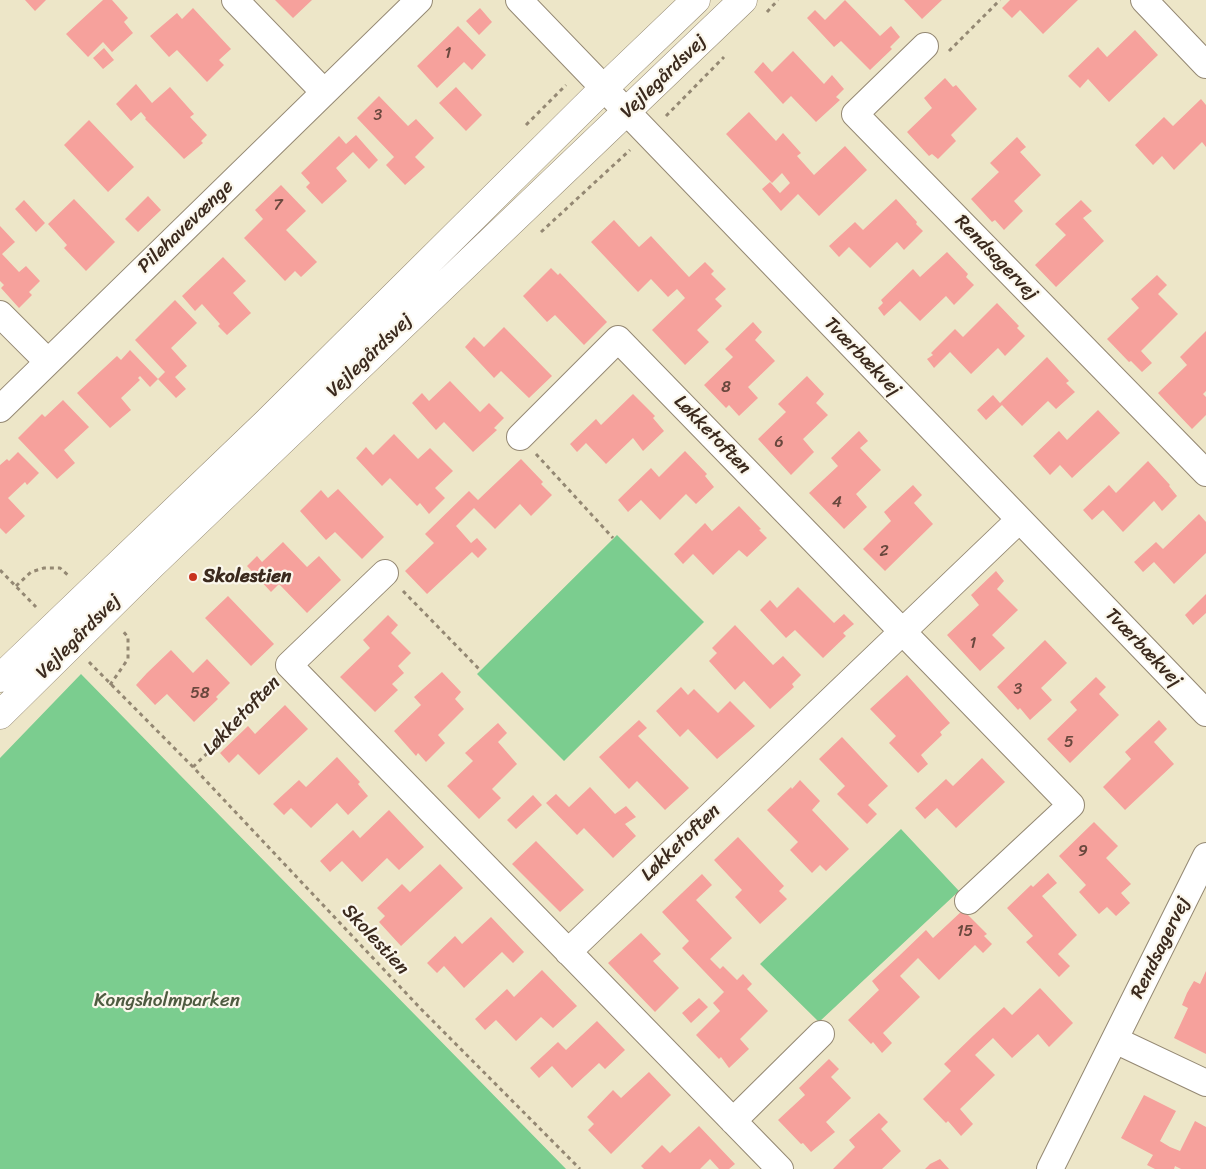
<!DOCTYPE html>
<meta charset="utf-8">
<style>
body{margin:0}
canvas{display:block;background:#ede6c8}
</style>
<canvas width="1206" height="1169"></canvas>
<script>
const c = document.querySelector('canvas').getContext('2d');
c.lineJoin = 'round';
function paint(path, color) {
  c.fillStyle = color;
  c.fill(path, 'evenodd');
}
function toPath(rows) {
  const path = new Path2D();
  for (const r of rows) {
    path.moveTo(r[0], r[1]);
    for (let i = 2; i < r.length; i += 2) path.lineTo(r[i], r[i + 1]);
  }
  return path;
}
function stroke(path, color, width, dash) {
  c.strokeStyle = color;
  c.lineWidth = width;
  c.lineCap = dash ? 'butt' : 'round';
  c.setLineDash(dash || []);
  c.stroke(path);
}
function write(font, color, halo, rows, align = 'center') {
  c.font = font + ' Sriracha,sans-serif';
  c.lineWidth = 4.5;
  c.setLineDash([]);
  c.textBaseline = 'middle';
  c.strokeStyle = halo;
  c.fillStyle = color;
  for (const [text, x, y, turn = 0] of rows) {
    c.save();
    c.translate(x, y);
    c.rotate((+turn || 0) * Math.PI / 180);
    c.textAlign = isNaN(turn) ? turn : align;
    if (halo) c.strokeText(text, 0, 0);
    c.fillText(text, 0, 0);
    c.restore();
  }
}
paint(toPath([
 [617,535,704,622,564,761,477,674],
 [81,674,566,1169,0,1169,0,758],
 [901,829,959,891,819,1022,760,964]
]), '#7bcd8f');
paint(toPath([
 [25,0,46,0,35,11],
 [103,0,112,0,128,18,124,22,133,33,112,52,103,42,88,57,66,34],
 [275,0,312,0,293,18],
 [845,0,880,36,891,26,900,37,890,47,892,49,870,70,841,41,834,47,807,18,815,10,825,20],
 [904,0,942,0,922,19],
 [1010,0,1078,0,1043,34,1020,10,1012,18,1002,8],
 [193,8,231,49,219,60,224,65,207,82,177,50,169,57,150,36,177,13,182,19],
 [480,8,492,22,479,35,466,21],
 [458,26,486,55,472,70,464,62,437,88,417,66],
 [1135,30,1158,55,1109,102,1088,79,1080,88,1068,76,1098,47,1107,57],
 [104,48,114,60,103,69,93,58],
 [793,51,824,84,832,75,844,89,836,97,840,100,816,122,791,96,783,104,754,72,763,62,772,72],
 [945,78,953,87,956,85,977,109,951,135,956,141,938,159,932,154,929,156,907,132,932,108,924,98],
 [136,84,152,103,170,87,194,114,190,117,207,135,201,141,203,143,184,159,145,119,146,118,141,112,131,121,116,104],
 [456,87,482,115,466,131,439,103],
 [379,96,408,126,416,119,434,138,415,157,425,167,405,185,386,165,394,157,357,118],
 [1201,99,1206,105,1206,147,1202,142,1174,170,1162,156,1153,165,1135,145,1164,117,1173,126],
 [749,112,776,141,783,133,801,153,797,156,814,175,845,146,867,170,819,216,798,194,781,211,762,189,770,182,780,193,790,183,782,173,772,183,726,134],
 [89,120,134,167,108,192,64,145],
 [356,135,378,160,369,169,353,152,336,168,347,181,322,204,306,187,310,183,301,173,339,136,346,144],
 [1017,137,1026,147,1020,152,1041,175,1014,201,1023,211,1004,230,995,220,992,222,971,199,999,172,990,163],
 [281,185,306,211,286,230,317,262,301,277,295,271,285,281,244,238,263,219,255,210],
 [148,196,161,210,138,232,125,219],
 [74,199,115,242,86,271,64,248,67,245,48,224],
 [896,199,917,222,916,224,923,231,904,250,897,242,870,268,849,247,839,257,829,246,855,222,863,230],
 [24,200,45,223,36,232,15,209],
 [1081,200,1092,211,1083,218,1104,241,1056,287,1035,265,1066,235,1055,224],
 [614,220,639,247,651,236,689,277,705,262,714,271,711,274,726,289,715,299,722,306,697,330,709,342,685,365,652,330,685,298,677,289,668,297,651,279,638,292,591,242],
 [0,226,15,242,2,254,19,272,26,266,40,281,29,292,32,295,19,308,1,288,4,285,0,281],
 [947,252,968,274,966,277,974,285,954,305,946,296,920,321,900,301,884,316,878,308,883,303,881,300,913,269,920,277],
 [223,257,246,281,233,293,251,313,227,335,218,326,220,324,202,304,195,311,182,296],
 [551,268,558,275,560,273,607,322,584,345,555,315,547,322,523,296],
 [1157,275,1167,285,1158,294,1178,314,1141,351,1152,363,1142,372,1131,361,1129,362,1107,339,1139,308,1131,299],
 [175,300,197,323,171,348,187,366,175,377,186,389,176,398,158,379,165,372,135,340],
 [997,303,1019,326,1017,328,1025,336,1005,356,998,348,971,374,950,352,934,368,927,359,933,355,931,353,955,329,963,337],
 [753,322,762,332,755,340,775,361,748,387,758,398,739,416,729,405,726,408,704,385,733,357,725,349],
 [504,327,552,376,529,398,501,371,494,378,465,347,474,337,484,347],
 [1206,331,1206,391,1203,394,1206,397,1206,415,1192,429,1158,393,1187,365,1180,357],
 [130,350,158,379,150,387,140,376,138,378,140,380,121,398,131,410,110,428,77,393,117,356,121,360],
 [1047,357,1069,381,1066,383,1075,392,1056,409,1048,401,1022,426,1002,405,986,420,977,410,993,395,1000,403],
 [807,376,824,394,816,403,828,415,803,439,814,452,791,475,758,439,786,412,778,404],
 [450,381,480,412,489,403,504,418,494,428,497,430,473,452,444,422,436,430,412,403,422,393,429,401],
 [633,394,655,416,653,418,664,431,643,451,633,438,606,464,586,443,577,452,570,444,596,419,601,425],
 [63,400,89,427,64,450,75,463,57,479,18,438,42,414,45,417],
 [1098,410,1120,433,1072,478,1060,465,1050,475,1033,456,1059,431,1067,440],
 [859,431,868,441,860,448,881,470,856,494,867,507,844,529,809,493,838,466,831,458],
 [394,434,418,459,430,448,453,471,435,488,445,498,429,514,420,503,417,506,390,478,382,486,356,458,366,447,373,455],
 [685,451,707,474,705,476,714,487,696,504,686,494,660,520,641,500,628,512,618,500,651,468,659,477],
 [18,452,39,473,27,485,25,482,8,498,25,516,6,534,0,528,0,465,7,459,9,461],
 [521,459,543,482,541,484,552,495,531,516,520,504,495,529,474,508,456,526,471,543,477,538,487,549,478,558,472,552,427,594,405,571,434,543,425,534,469,491,478,500],
 [1148,461,1170,485,1169,486,1177,496,1162,511,1154,501,1123,532,1103,510,1092,520,1083,510,1109,485,1116,493],
 [913,485,922,495,914,503,933,524,885,571,863,549,891,521,884,512],
 [338,489,384,537,362,559,335,532,326,540,300,511,321,490,328,498],
 [739,506,761,529,759,530,767,538,747,557,739,550,713,575,693,554,683,564,674,554,705,523,712,531],
 [1199,514,1206,522,1206,553,1174,584,1154,562,1143,572,1134,562,1156,542,1163,549],
 [283,542,307,567,319,556,341,580,307,613,279,584,271,592,247,566,257,556,262,562],
 [996,571,1004,581,997,589,1018,610,992,635,1005,648,980,671,947,635,979,605,971,595],
 [798,587,834,623,844,614,854,624,843,633,846,636,823,658,795,630,786,638,760,610,770,600,777,608],
 [1206,594,1206,613,1193,625,1185,615],
 [228,596,274,644,251,666,205,618],
 [388,615,398,625,391,633,411,653,398,666,404,673,392,684,398,690,375,712,340,677,370,648,363,640],
 [735,625,773,665,783,656,801,675,792,684,794,687,770,709,744,681,735,690,709,661,717,653,712,648],
 [1045,640,1067,663,1041,688,1052,700,1030,720,1020,708,1018,710,997,687],
 [171,650,193,673,207,659,230,683,216,697,218,699,194,722,167,694,155,705,136,685,147,673],
 [442,672,461,692,455,699,464,709,438,735,445,743,426,762,418,753,416,756,394,731,421,705,414,697],
 [907,675,950,723,940,732,942,735,921,755,928,764,918,773,889,743,896,736,870,709],
 [1096,677,1106,687,1099,694,1119,715,1070,763,1047,739,1077,710,1070,702],
 [681,687,688,695,694,689,718,713,730,701,755,726,717,759,688,729,680,737,656,711],
 [285,705,308,729,259,775,238,754,229,763,220,753,248,726,255,734],
 [639,720,647,728,638,736,689,788,665,810,637,781,629,789,599,757],
 [1159,720,1167,729,1154,742,1174,764,1125,810,1103,787,1131,759,1125,752],
 [498,723,507,733,498,742,517,764,492,789,501,798,479,819,447,786,473,761,465,753],
 [842,737,888,786,868,805,877,814,867,824,837,794,845,786,819,759],
 [337,757,360,782,358,784,368,796,348,815,337,803,311,828,291,808,284,815,273,804,299,780,306,787],
 [982,758,1005,782,956,828,937,808,925,819,915,808,946,779,953,786],
 [800,780,820,801,812,810,849,849,826,871,820,865,812,873,790,850,798,842,767,810,791,787,792,789],
 [590,787,615,814,626,806,636,817,625,824,636,836,613,858,584,828,577,835,546,803,556,794,569,807],
 [533,795,542,805,516,829,507,820],
 [389,810,424,847,399,870,387,858,362,882,342,861,330,872,320,861,353,830,360,838],
 [1094,822,1118,846,1106,858,1131,884,1121,893,1130,903,1116,916,1107,907,1099,914,1079,892,1086,885,1059,856],
 [738,837,784,886,779,891,787,899,760,924,735,897,742,890,714,860],
 [536,841,584,890,560,912,512,864],
 [440,864,463,888,401,946,379,922,385,916,377,908,402,884,410,892],
 [1048,873,1057,883,1042,896,1077,935,1058,954,1070,966,1059,977,1026,942,1033,936,1007,908,1031,885,1033,887],
 [702,874,712,885,696,900,732,938,710,959,720,969,723,966,737,980,743,974,752,984,747,989,768,1011,740,1039,749,1049,729,1068,721,1057,719,1059,696,1035,720,1011,713,1003,724,992,682,948,689,941,662,912],
 [963,910,987,934,984,936,992,944,983,953,975,945,939,980,918,958,900,976,920,997,883,1033,892,1043,882,1053,873,1042,871,1044,848,1020,879,990,872,981,899,956,926,930,933,938],
 [491,917,524,952,513,963,502,952,464,988,444,966,437,973,427,963,455,936,462,944],
 [641,933,661,954,653,961,679,988,655,1012,608,963],
 [542,970,577,1006,553,1028,541,1017,516,1041,496,1020,485,1030,475,1019,507,989,514,997],
 [1206,971,1206,1054,1174,1038,1188,1008,1182,1005,1187,993,1194,981,1200,984],
 [1040,988,1073,1023,1049,1047,1038,1034,1012,1058,993,1038,975,1055,995,1075,960,1109,973,1124,961,1136,948,1121,946,1123,923,1099,951,1071,944,1064,974,1035,1004,1007,1012,1015],
 [699,998,708,1007,691,1023,682,1013],
 [597,1021,625,1050,605,1069,599,1063,572,1088,552,1066,539,1078,530,1068,558,1042,566,1050],
 [829,1059,839,1069,831,1077,851,1098,826,1122,835,1132,811,1152,803,1143,801,1144,778,1120,805,1095,799,1088],
 [649,1072,671,1095,611,1154,588,1130,594,1124,587,1117,613,1090,621,1098],
 [1144,1095,1176,1111,1160,1141,1170,1147,1180,1151,1195,1121,1206,1127,1206,1169,1181,1169,1175,1166,1174,1169,1155,1169,1147,1165,1153,1155,1121,1138],
 [879,1113,888,1122,881,1129,901,1151,882,1169,833,1169,855,1147,849,1140],
 [699,1126,735,1164,729,1169,719,1169,710,1159,700,1169,644,1169,641,1166,662,1145,670,1153],
 [940,1159,949,1169,925,1169,930,1164]
]), '#f6a19c');
const minor = toPath([
 [235,0,324,92],
 [519,0,1206,713],
 [1144,0,1206,65],
 [925,46,855,114,1206,473],
 [0,314,48,362],
 [0,409,419,0],
 [520,437,618,339,1071,805,968,901],
 [385,573,289,665,780,1169],
 [568,952,1019,520],
 [1115,1040,1206,1083],
 [733,1121,821,1034],
 [1050,1169,1206,856]
]);
const tertiary = toPath([
 [0,678,266,423,603,89,696,0],
 [0,715,152,565,743,0]
]);
stroke(minor, '#948873', 28);
stroke(tertiary, '#948873', 29);
stroke(toPath([
 [767,12,778,0],
 [949,51,1000,0],
 [666,116,724,57],
 [526,125,566,85],
 [541,232,630,150],
 [536,454,613,538],
 [0,570,36,607],
 [16,586,31,572,44,568,60,568,70,577],
 [403,591,481,671],
 [89,662,193,767,421,1009,580,1169],
 [110,685,128,659,128,637,122,630],
 [193,767,268,694,274,685]
]), '#948873', 3, [4, 4]);
stroke(minor, '#fff', 26);
stroke(tertiary, '#fff', 28);
for (const [x, y, r, color] of [
 [193,577,5,"#c8321e"]
]) {
  const dot = new Path2D();
  dot.arc(x, y, r, 0, 2 * Math.PI);
  c.fillStyle = color;
  c.fill(dot);
  stroke(dot, '#fbf7ec', 2);
}
write('16px', '#6a483e', null, [
 ["1",448,54],
 ["3",378,116],
 ["7",278,206],
 ["8",726,388],
 ["6",779,443],
 ["4",837,503],
 ["2",884,552],
 ["1",973,644],
 ["3",1018,690],
 ["58",200,694],
 ["5",1069,743],
 ["9",1083,852],
 ["15",965,932]
]);
write('19px', '#3b2a1e', '#fbf7ec', [
 ["Vejlegårdsvej",664,77,-44],
 ["Pilehavevænge",186,227,-44],
 ["Rendsagervej",996,258,46],
 ["Vejlegårdsvej",370,356,-44],
 ["Tværbækvej",862,357,46],
 ["Løkketoften",712,435,46],
 ["Vejlegårdsvej",79,637,-45],
 ["Tværbækvej",1143,648,46],
 ["Løkketoften",242,716,-46],
 ["Løkketoften",681,843,-44],
 ["Skolestien",375,940,47],
 ["Rendsagervej",1161,948,-64]
]);
write('bold 19px', '#3b2a1e', '#fbf7ec', [
 ["Skolestien",203,577]
], 'left');
write('19px', '#4e5b40', '#fbf7ec', [
 ["Kongsholmparken",167,1001]
]);
</script>
